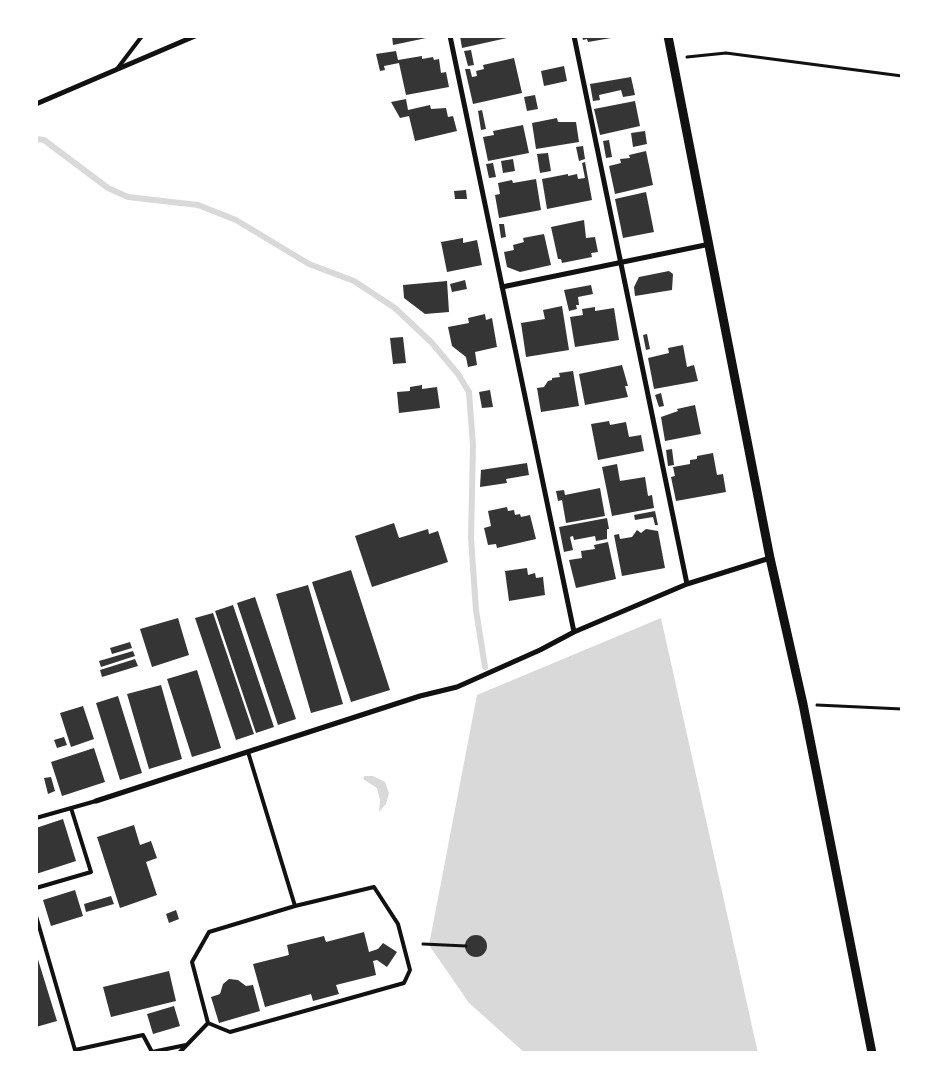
<!DOCTYPE html>
<style>
body{margin:0}
#map{position:relative;width:938px;height:1089px;overflow:hidden;background:#fff;font-family:Jost,sans-serif}
canvas{display:block}
.frame{position:absolute;inset:0;border:38px solid #fff;pointer-events:none}
</style>
<div id="map">
<canvas width="938" height="1089"></canvas>
<div class="frame"></div>
</div>
<script>
const c = document.querySelector('canvas').getContext('2d');
c.lineJoin = 'round';
function paint(path, color) {
  c.fillStyle = color;
  c.fill(path, 'evenodd');
}
function toPath(rows) {
  const path = new Path2D();
  for (const r of rows) {
    if (r.length === 3) {
      path.moveTo(r[0] + r[2], r[1]);
      path.arc(r[0], r[1], r[2], 0, 2 * Math.PI);
      continue;
    }
    path.moveTo(r[0], r[1]);
    for (let i = 2; i < r.length; i += 2) path.lineTo(r[i], r[i + 1]);
  }
  return path;
}
function stroke(path, color, width, dash) {
  c.strokeStyle = color;
  c.lineWidth = width;
  c.lineCap = dash ? 'butt' : 'round';
  c.setLineDash(dash || []);
  c.stroke(path);
}
paint(toPath([
 [661,618,758,1053,525,1053,469,1003,429,945,477,695],
 [364,776,373,776,385,782,389,793,386,804,379,812,380,800,377,788,363,779]
]), '#d9d9d9');
stroke(toPath([
 [36,139,44,140,108,188,128,197,198,205,236,220,309,264,354,281,395,308,432,343,458,374,469,392,473,445,471,538,476,610,485,667]
]), '#d9d9d9', 6);
paint(toPath([
 [392,36,431,36,431,37,393,45],
 [460,36,507,36,507,38,462,48],
 [582,36,617,36,617,37,588,42,587,39,583,40],
 [471,50,474,65,468,66,464,51],
 [396,51,398,60,422,56,422,59,433,57,434,60,439,59,441,73,446,72,449,87,406,95,399,63,384,66,385,70,380,71,376,54],
 [514,58,522,93,473,104,465,69,470,69,472,77,477,76,476,71,484,69,483,65],
 [564,66,567,81,544,86,541,71],
 [631,77,635,95,623,97,621,90,599,95,600,100,593,101,590,84],
 [535,95,538,109,527,111,524,97],
 [406,99,408,110,430,105,431,109,446,108,448,117,453,116,457,131,415,141,409,116,400,118,391,102],
 [635,101,640,126,600,135,594,109],
 [482,110,486,129,481,130,478,111],
 [557,118,558,122,576,122,579,142,536,149,532,123],
 [523,125,529,153,488,161,483,137,494,135,493,131],
 [645,131,647,144,633,147,631,133],
 [609,140,612,157,606,158,603,141],
 [583,146,585,159,579,161,576,147],
 [646,151,653,185,615,194,609,166,621,163,620,159,630,158,629,155],
 [548,153,551,171,540,173,537,154],
 [513,159,515,171,503,173,501,161],
 [585,162,592,200,547,209,542,179,568,174,568,176,577,174,578,179,585,178,582,163],
 [493,163,496,177,489,178,486,164],
 [536,179,541,210,499,218,495,195,500,194,498,183,512,180,513,183],
 [466,190,467,199,455,199,454,191],
 [646,192,654,232,623,238,615,199],
 [584,220,586,238,595,237,598,252,591,253,592,257,562,263,561,259,558,259,551,227],
 [499,224,504,224,506,237,501,238],
 [544,234,551,265,520,272,507,267,504,252,514,250,513,245,524,242,523,238],
 [463,238,463,243,477,240,482,265,447,272,441,242],
 [669,271,673,274,672,290,635,296,634,287,639,277],
 [465,280,467,289,452,292,450,284],
 [447,281,449,312,425,314,404,298,403,285],
 [591,285,593,294,578,297,579,305,576,305,577,309,569,311,564,290],
 [562,306,569,350,526,357,521,323,545,319,543,310],
 [595,307,595,311,614,308,619,340,575,347,570,317,583,315,582,309],
 [485,314,486,320,492,318,497,347,475,352,477,365,468,367,466,357,452,346,448,327,469,323,468,318],
 [647,334,650,349,646,350,643,335],
 [403,337,406,363,393,364,390,338],
 [683,345,687,367,694,365,698,381,654,389,648,358,669,353,668,348],
 [622,365,628,386,625,386,628,397,585,405,579,374],
 [573,371,579,406,541,412,537,388,544,387,548,381,552,380,552,378,560,377,559,373],
 [422,385,422,389,437,387,440,408,399,413,397,392,410,391,410,387],
 [490,390,493,407,482,408,479,392],
 [661,393,664,406,659,407,655,395],
 [695,405,701,434,665,441,661,417,678,411,677,409],
 [609,421,610,425,626,422,629,437,641,435,644,451,598,460,591,424],
 [672,449,674,465,668,466,666,450],
 [713,453,717,475,723,474,726,492,676,501,671,477,675,476,673,467,690,464,690,460,697,459,697,456],
 [527,463,529,475,506,479,507,483,480,487,481,470],
 [617,464,620,481,645,477,648,496,652,495,654,508,612,516,602,467],
 [600,488,605,516,566,523,562,500,558,501,556,491,564,490,565,495],
 [507,507,508,511,514,510,515,515,520,514,521,517,530,515,536,539,497,548,496,544,488,545,484,528,491,526,488,511],
 [655,511,658,525,655,525,653,517,635,520,634,515],
 [607,518,609,529,607,529,607,539,596,541,595,536,574,540,573,536,570,537,573,550,564,552,559,527],
 [394,523,399,538,428,529,429,534,438,531,448,562,372,587,355,536],
 [646,529,658,531,665,568,622,576,614,535,619,534,620,539,632,537,637,530,641,533],
 [608,542,616,579,576,588,569,560,582,558,581,551,595,549,594,545],
 [527,568,528,575,535,573,536,578,543,577,545,595,509,601,505,571],
 [351,570,390,690,351,702,312,582],
 [308,585,343,704,311,713,276,594],
 [255,597,296,719,278,725,237,603],
 [233,605,274,727,256,733,215,611],
 [213,613,254,734,236,740,195,618],
 [178,618,189,655,152,667,140,629],
 [130,642,132,648,112,654,110,648],
 [133,651,135,656,101,667,99,661],
 [135,659,138,666,102,677,100,670],
 [197,670,221,748,192,757,167,679],
 [161,685,182,759,149,769,127,694],
 [118,696,142,773,120,780,96,703],
 [83,706,94,739,71,747,60,713],
 [64,737,67,745,57,748,54,740],
 [94,748,105,782,62,796,51,762],
 [51,777,55,791,48,794,44,778],
 [63,819,76,861,36,874,36,828],
 [134,825,140,845,151,841,157,858,146,862,157,895,120,908,97,837],
 [75,890,83,916,51,926,43,900],
 [111,896,114,904,86,912,84,904],
 [176,910,179,919,169,923,166,914],
 [364,932,369,952,378,949,383,943,397,952,387,967,377,960,373,961,376,975,336,985,339,994,313,1001,311,994,265,1007,253,964,289,955,287,945,324,936,326,942],
 [476,946,11],
 [36,953,57,1021,36,1027],
 [169,971,176,1001,111,1017,103,987],
 [229,979,238,980,246,986,253,985,260,1011,219,1023,211,997,220,994,223,984],
 [174,1006,180,1026,153,1034,147,1014]
]), '#353535');
stroke(toPath([
 [687,57,726,53,902,76],
 [817,705,902,709],
 [423,944,466,946]
]), '#111', 3);
stroke(toPath([
 [117,69,142,36],
 [248,752,295,906],
 [36,818,96,801],
 [374,887,398,924,410,970,404,983,230,1032,208,1023,192,962,209,932,295,906,374,887],
 [36,888,91,872,71,808],
 [36,916,75,1050,143,1035,152,1052,186,1045],
 [179,1053,208,1023]
]), '#111', 4);
stroke(toPath([
 [450,36,574,632],
 [574,36,687,584],
 [36,104,195,36],
 [502,287,710,244],
 [96,801,420,696,457,687,540,650,574,632,687,584,770,558]
]), '#111', 5);
stroke(toPath([
 [668,36,770,558,803,704,872,1053]
]), '#111', 9);
</script>
